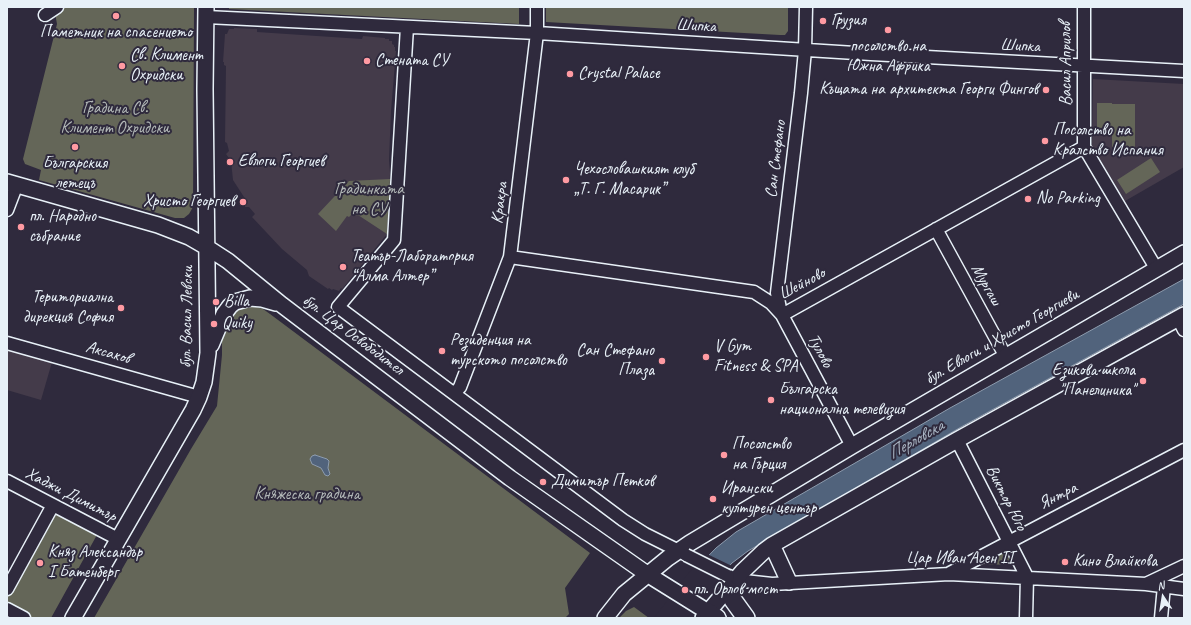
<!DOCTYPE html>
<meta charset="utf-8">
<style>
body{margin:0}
#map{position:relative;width:1191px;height:625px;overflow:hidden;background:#2f2a3d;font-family:Caveat,sans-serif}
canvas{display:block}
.frame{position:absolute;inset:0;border:8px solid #e8f1f8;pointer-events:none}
.north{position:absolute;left:1143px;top:577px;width:40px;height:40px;-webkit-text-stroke:3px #2f2a3d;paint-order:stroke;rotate:348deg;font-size:11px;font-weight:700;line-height:16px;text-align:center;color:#e8f1f8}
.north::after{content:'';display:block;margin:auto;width:14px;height:18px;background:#e8f1f8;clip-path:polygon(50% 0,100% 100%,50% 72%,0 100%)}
</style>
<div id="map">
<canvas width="1191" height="625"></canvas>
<div class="frame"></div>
<div class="north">N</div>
</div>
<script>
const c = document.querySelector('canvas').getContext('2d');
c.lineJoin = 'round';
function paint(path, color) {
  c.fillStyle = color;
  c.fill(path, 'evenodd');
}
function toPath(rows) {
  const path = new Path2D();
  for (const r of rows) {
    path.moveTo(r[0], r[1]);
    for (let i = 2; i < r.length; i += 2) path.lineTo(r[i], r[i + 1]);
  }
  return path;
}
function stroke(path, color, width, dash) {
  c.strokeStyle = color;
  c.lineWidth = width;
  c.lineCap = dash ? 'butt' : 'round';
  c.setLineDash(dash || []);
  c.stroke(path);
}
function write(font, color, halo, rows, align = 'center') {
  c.font = font + ' Caveat,sans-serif';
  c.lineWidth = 4;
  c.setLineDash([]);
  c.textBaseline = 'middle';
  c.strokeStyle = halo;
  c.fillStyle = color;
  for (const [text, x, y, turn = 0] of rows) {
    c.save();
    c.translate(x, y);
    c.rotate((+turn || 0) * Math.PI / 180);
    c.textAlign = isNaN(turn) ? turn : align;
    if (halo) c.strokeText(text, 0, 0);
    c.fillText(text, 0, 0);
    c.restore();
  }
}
paint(toPath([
 [234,28,257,29,257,32,362,39,363,36,385,38,385,39,389,39,389,41,392,41,392,44,394,45,394,47,395,47,395,51,396,51,391,111,389,160,390,173,387,234,342,289,341,288,339,291,333,289,332,290,329,288,328,289,309,276,307,270,282,249,252,217,255,214,249,207,245,207,244,197,233,180,231,161,226,154,229,151,227,143,225,142,226,66,224,65,224,62,223,62,225,34,227,34,229,29,234,29],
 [1093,79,1184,84,1184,167,1125,201,1092,146],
 [7,349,52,362,41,400,7,390]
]), '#443b4a');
paint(toPath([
 [49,7,194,7,193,207,189,214,184,218,175,218,39,180,41,170,25,164,23,159,57,24,55,13],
 [229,7,519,7,519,24,229,9],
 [546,7,788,7,788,31,785,35,780,35,546,22],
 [1097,103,1112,103,1112,131,1097,131],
 [1112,104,1135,104,1135,147,1112,147],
 [1151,158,1160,172,1126,194,1117,180],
 [390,179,387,234,358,215,357,216,353,213,349,217,347,216,336,231,318,214,349,181],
 [250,305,263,309,270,314,590,553,565,588,569,614,565,618,94,618,191,449,217,406,222,355,222,334,234,308],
 [53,509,98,533,51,618,28,618,7,607,7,593],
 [1006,548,1013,563,1013,565,980,564],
 [634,607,649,618,619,618,626,611]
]), '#646658');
const water = toPath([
 [1184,279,1184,304,961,427,748,551,732,563,707,590,656,618,687,578,716,548,736,532,950,408,1184,279],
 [315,455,327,459,329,461,328,468,330,474,328,476,325,475,321,468,312,464,310,459,312,456,315,455]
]);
paint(water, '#51637c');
stroke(water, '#8d9cae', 1);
paint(toPath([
 [707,554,732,566,708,591,687,618,654,618,686,576]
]), '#2f2a3d');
const minor = toPath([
 [1084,7,1084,147,1153,263,1155,270],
 [45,15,57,7],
 [206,17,537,33,871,54,1184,71],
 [407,27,394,240,338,307,623,520,645,534,685,554],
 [7,210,17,184],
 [936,229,1006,357],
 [510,257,754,292,771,303,782,315,852,446],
 [781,314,777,293,801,93,805,50,806,7],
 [782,315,1084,147],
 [1178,318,1184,330],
 [7,343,199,397],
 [455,393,460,387,510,257,537,33,537,7],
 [957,440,1027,577,1026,618],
 [7,481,118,539],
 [950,573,1184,450],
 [729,576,735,580,772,584,949,574,1146,584,1184,589],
 [1146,584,1184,566],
 [7,589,53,505],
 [7,609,24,618],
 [1161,618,1164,586]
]);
const major = toPath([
 [7,182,158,225,189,237,208,248,228,261,282,305,510,478,647,574,708,612],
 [211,345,224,314,230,306,235,302,250,298,262,299,276,303],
 [772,545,789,582],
 [73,618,193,410,199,397,204,382,208,353,205,89,206,7],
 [605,618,624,594,668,558,690,543,852,446,1184,253],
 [703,618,742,572,764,551,772,545,957,440,1184,315]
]);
const highway = toPath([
 [728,589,733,600,746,618],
 [708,612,717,618]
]);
stroke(minor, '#e8f1f8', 15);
stroke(major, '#e8f1f8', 18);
stroke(highway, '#e8f1f8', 20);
stroke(minor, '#2f2a3d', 12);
stroke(major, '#2f2a3d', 15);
stroke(highway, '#2f2a3d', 17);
const minorBridge = toPath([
 [686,555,728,576]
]);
stroke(minorBridge, '#e8f1f8', 15, []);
stroke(minorBridge, '#2f2a3d', 12);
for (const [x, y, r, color] of [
 [116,16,4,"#ff9aa2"],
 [823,21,4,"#ff9aa2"],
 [888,30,4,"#ff9aa2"],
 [367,61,4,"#ff9aa2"],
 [122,66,4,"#ff9aa2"],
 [570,74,4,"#ff9aa2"],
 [1046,90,4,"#ff9aa2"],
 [1045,141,4,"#ff9aa2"],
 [75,147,4,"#ff9aa2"],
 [230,162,4,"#ff9aa2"],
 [566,180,4,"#ff9aa2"],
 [1028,199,4,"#ff9aa2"],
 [243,202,4,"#ff9aa2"],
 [21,227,4,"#ff9aa2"],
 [343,267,4,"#ff9aa2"],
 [216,302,4,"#ff9aa2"],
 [121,308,4,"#ff9aa2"],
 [214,324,4,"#ff9aa2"],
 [442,351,4,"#ff9aa2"],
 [706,357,4,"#ff9aa2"],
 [662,361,4,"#ff9aa2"],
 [1143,381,4,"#ff9aa2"],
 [771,400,4,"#ff9aa2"],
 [724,455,4,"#ff9aa2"],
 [543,482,4,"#ff9aa2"],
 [713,499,4,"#ff9aa2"],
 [1065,562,4,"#ff9aa2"],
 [40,563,4,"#ff9aa2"],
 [685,590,4,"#ff9aa2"]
]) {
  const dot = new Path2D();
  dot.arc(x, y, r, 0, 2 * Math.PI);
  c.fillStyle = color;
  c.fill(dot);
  stroke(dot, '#2f2a3d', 1.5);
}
write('17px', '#e8f1f8', '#2f2a3d', [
 ["Грузия",831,21],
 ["Паметник на спасението",116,33,"center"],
 ["посолство на",888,47,"center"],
 ["Южна Африка",888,67,"center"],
 ["Св. Климент",130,56],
 ["Охридски",130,76],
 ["Стената СУ",375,61],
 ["Crystal Palace",578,74],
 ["Къщата на архитекта Георги Фингов",1038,90,"right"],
 ["Посолство на",1053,131],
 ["Кралство Испания",1053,151],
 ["Евлоги Георгиев",238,162],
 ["Българския",75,164,"center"],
 ["летецъ",75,184,"center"],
 ["Чехословашкият клуб",574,170],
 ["„Т. Г. Масарик”",574,190],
 ["No Parking",1036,199],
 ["Христо Георгиев",235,202,"right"],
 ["пл. Народно",29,217],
 ["събрание",29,237],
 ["Театър-Лаборатория",351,257],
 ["“Алма Алтер”",351,277],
 ["Териториална",113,298,"right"],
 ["дирекция София",113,318,"right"],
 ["Billa",224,302],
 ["Quiky",222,324],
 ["Резиденция на",450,341],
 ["турското посолство",450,361],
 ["V Gym",714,347],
 ["Fitness & SPA",714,367],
 ["Сан Стефано",654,351,"right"],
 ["Плаза",654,371,"right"],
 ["Езикова школа",1135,371,"right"],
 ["\"Панелиника\"",1135,391,"right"],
 ["Българска",779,390],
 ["национална телевизия",779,410],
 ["Посолство",732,445],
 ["на Гърция",732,465],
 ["Димитър Петков",551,482],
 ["Ирански",721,489],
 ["културен център",721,509],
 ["Княз Александър",48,553],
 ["I Батенберг",48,573],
 ["Кино Влайкова",1073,562],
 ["пл. Орлов мост",693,590]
], 'left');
write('17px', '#e8f1f8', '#2f2a3d', [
 ["Шипка",696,26,3],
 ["Шипка",1020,46,3],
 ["Васил Априлов",1067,64,-90],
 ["Сан Стефано",776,159,-83],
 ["Кракра",500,203,-83],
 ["Шейново",802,284,-28],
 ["Мургаш",986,285,61],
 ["бул. Васил Левски",187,317,-89],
 ["бул. Цар Освободител",353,335,37],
 ["бул. Евлоги и Христо Георгиеви",1002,337,-30],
 ["Тулово",820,351,62],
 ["Аксаков",108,353,16],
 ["Хаджи Димитър",71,495,27],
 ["Янтра",1058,496,-27],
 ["Виктор Юго",1006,498,63],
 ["Цар Иван Асен II",960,559]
]);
write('17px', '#b3b9b8', '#2f2a3d', [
 ["Градина Св.",115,109],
 ["Климент Охридски",115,129],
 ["Градинката",369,190],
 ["на СУ",369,210],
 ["Княжеска градина",307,495]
]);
write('italic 18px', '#acb8c6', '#2f2a3d', [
 ["Перловска",916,440,-30]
]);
</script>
